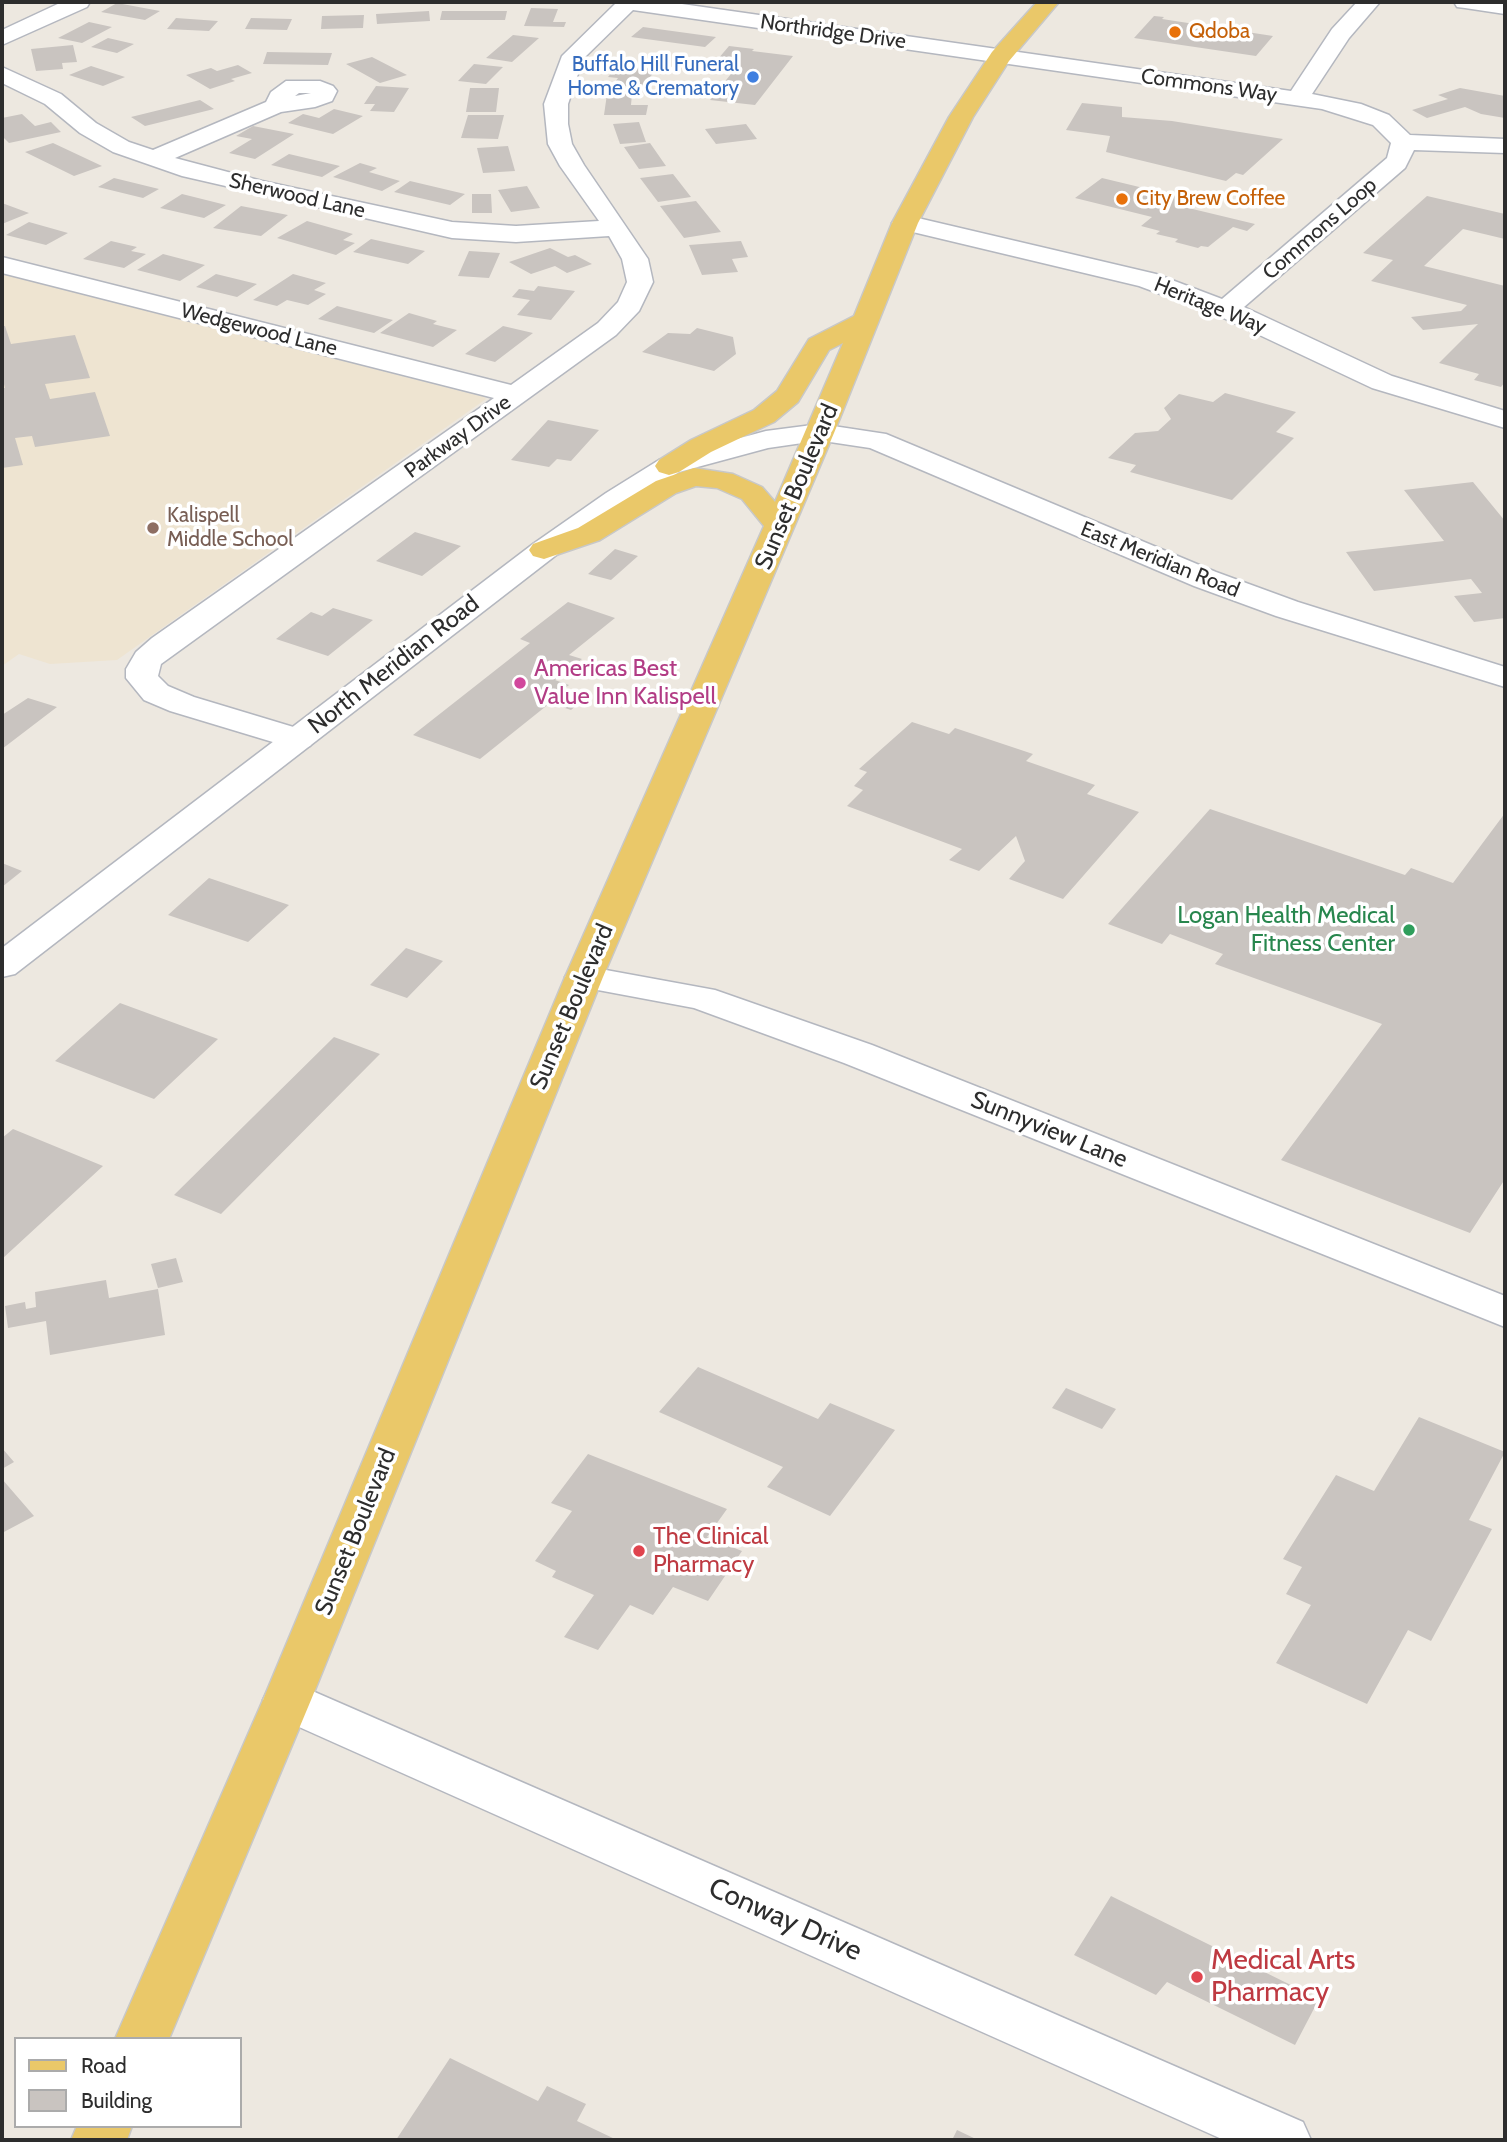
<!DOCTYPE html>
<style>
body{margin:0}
#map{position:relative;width:1507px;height:2142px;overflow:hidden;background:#ede8e0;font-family:Cabin,sans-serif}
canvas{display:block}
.frame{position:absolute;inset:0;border:4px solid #2d2d2d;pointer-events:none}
.legend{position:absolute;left:14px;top:2037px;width:228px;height:91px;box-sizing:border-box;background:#fff;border:2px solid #ababab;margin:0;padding:9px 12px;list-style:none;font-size:21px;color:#2d2d2d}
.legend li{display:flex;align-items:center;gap:14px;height:35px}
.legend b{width:35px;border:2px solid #ababab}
</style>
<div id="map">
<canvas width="1507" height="2142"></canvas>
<div class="frame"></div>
<ul class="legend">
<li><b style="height:9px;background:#eac869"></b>Road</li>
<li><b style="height:19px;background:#c9c4c0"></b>Building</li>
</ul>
</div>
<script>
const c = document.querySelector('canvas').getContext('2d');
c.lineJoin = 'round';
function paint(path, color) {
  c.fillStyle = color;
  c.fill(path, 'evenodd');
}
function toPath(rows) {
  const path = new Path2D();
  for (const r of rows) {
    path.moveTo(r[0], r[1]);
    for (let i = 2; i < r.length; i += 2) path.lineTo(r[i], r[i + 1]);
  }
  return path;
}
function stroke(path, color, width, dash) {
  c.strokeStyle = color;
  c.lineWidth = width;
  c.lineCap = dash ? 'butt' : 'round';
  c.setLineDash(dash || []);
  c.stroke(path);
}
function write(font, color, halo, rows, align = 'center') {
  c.font = font + ' Cabin,sans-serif';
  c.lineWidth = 7;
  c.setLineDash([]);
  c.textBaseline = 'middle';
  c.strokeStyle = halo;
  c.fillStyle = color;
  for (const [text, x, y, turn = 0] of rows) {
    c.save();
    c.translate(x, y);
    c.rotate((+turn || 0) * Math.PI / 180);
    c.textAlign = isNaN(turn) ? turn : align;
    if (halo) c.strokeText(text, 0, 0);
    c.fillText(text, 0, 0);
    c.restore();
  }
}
paint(toPath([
 [2,274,484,397,486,399,117,660,50,664,19,654,2,666]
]), '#eee4d1');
paint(toPath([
 [117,3,160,11,145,20,101,12],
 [531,8,558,9,553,22,566,22,564,27,524,26],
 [429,11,430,21,377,24,376,14],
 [442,11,507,11,505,20,440,20],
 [364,15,363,28,321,29,322,16],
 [1154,16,1164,17,1162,19,1273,36,1256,56,1134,38],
 [176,18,218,21,209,31,167,29],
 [251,18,292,19,287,30,245,29],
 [89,22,112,27,82,43,58,38],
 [643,27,716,37,705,47,631,37],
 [513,35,539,38,512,62,486,58],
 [108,38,134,44,117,53,91,47],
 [73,45,77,62,62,63,63,69,36,71,31,49],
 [729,46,754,49,752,51,793,56,755,105,710,100,735,69,712,66],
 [267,52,332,53,328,65,263,64],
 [372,57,407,75,380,83,346,64],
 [474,64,503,67,486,84,458,81],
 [238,65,252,73,231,79,235,81,210,89,186,75,211,68,217,71],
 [91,66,125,77,103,86,69,75],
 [617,66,656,69,643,87,613,85,618,78,608,77],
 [376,86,409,88,394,112,370,111,375,104,364,104],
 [470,88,499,88,496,112,466,112],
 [1460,88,1505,96,1505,118,1481,114,1465,107,1427,118,1412,110,1448,99,1438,95],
 [607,94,632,94,631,105,648,105,646,115,604,115],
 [200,100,214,109,145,126,131,117],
 [1082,103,1122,107,1122,117,1172,121,1283,139,1243,175,1236,173,1226,181,1106,152,1110,136,1066,130],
 [334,109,363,116,333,134,288,123,303,114,319,118],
 [22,114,35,126,51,122,61,132,9,143,2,136,2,118],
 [468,115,504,115,498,139,461,138],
 [639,122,646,142,620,144,613,124],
 [746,124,757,139,716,144,705,129],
 [253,126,294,134,255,159,229,153,252,139,236,136],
 [53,143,102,166,74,176,25,152],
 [650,143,666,166,639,169,624,147],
 [508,146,515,171,483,173,477,148],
 [289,154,340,166,322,177,271,165],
 [360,163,377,168,369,172,400,181,382,191,333,177],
 [673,174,691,197,658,202,640,178],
 [114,178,159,189,143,198,98,187],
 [1102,178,1185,198,1176,205,1255,224,1247,231,1233,227,1208,247,1201,246,1198,248,1175,242,1178,239,1156,234,1160,231,1141,226,1152,217,1075,198],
 [410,181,465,194,450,205,394,192],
 [527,186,540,208,511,212,498,190],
 [182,194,226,205,204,218,160,208],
 [472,194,491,194,492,213,472,213],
 [1427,196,1505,214,1505,239,1463,229,1424,266,1505,286,1505,382,1501,387,1474,380,1479,374,1439,363,1478,324,1423,330,1411,317,1461,311,1467,305,1371,281,1393,260,1363,253],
 [696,201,721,232,684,238,660,206],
 [2,203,29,213,2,224],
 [241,206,288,215,261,236,213,228],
 [307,221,353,234,343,240,355,243,336,255,277,238],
 [29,222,68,233,46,245,6,235],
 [371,239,425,251,408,264,353,252],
 [111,241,137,247,131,251,146,254,124,268,83,259],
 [741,241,748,257,732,259,738,272,702,275,689,245],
 [550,248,568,257,575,255,592,264,567,273,555,266,531,274,509,262],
 [469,251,500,253,489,278,458,276],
 [163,254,205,265,180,281,137,270],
 [216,274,257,284,237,297,196,287],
 [293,274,326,283,314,290,326,294,308,305,287,300,277,306,253,300],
 [538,286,575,291,551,320,517,315,530,300,512,297,519,289,534,291],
 [337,306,393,320,374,333,318,319],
 [409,313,437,321,433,324,457,330,433,347,380,333],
 [2,326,5,326,11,344,75,335,90,378,45,384,50,399,95,392,110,436,35,447,32,436,15,438,23,465,2,468,2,388,5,388,2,376],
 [503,326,533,333,495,362,465,354],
 [697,328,733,337,736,354,714,371,642,352,668,333,690,334],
 [1225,393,1296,412,1276,432,1294,438,1232,500,1130,472,1136,465,1108,458,1135,433,1158,431,1171,419,1164,408,1179,394,1213,402],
 [548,420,599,430,571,461,557,459,549,467,511,460],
 [1473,482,1505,521,1505,618,1474,622,1454,596,1482,593,1471,579,1374,591,1346,552,1444,541,1404,490],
 [415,532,461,546,422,576,376,561],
 [615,549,638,556,611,580,588,574],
 [568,602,615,618,569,655,582,659,555,680,569,685,561,691,584,699,571,710,550,703,480,759,413,735,530,643,520,639],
 [333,608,373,620,328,656,276,639,311,612,322,616],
 [28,698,57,707,2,749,2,715],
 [912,722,949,734,955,728,1033,754,1026,761,1095,785,1087,794,1139,812,1063,899,1009,879,1025,861,1016,836,979,871,949,860,962,849,847,806,863,790,854,786,867,772,859,769],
 [1210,809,1405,875,1411,868,1453,883,1505,813,1505,1179,1470,1233,1281,1160,1382,1024,1215,964,1223,954,1170,934,1162,944,1108,924],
 [2,863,22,871,2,887],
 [209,878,289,905,248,942,168,915],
 [406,948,443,961,407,998,370,985],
 [120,1003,218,1039,154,1099,55,1061],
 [334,1037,380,1054,221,1214,174,1195],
 [13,1129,103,1166,2,1259,2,1138],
 [176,1258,183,1282,158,1288,151,1264],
 [106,1280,109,1298,158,1289,165,1335,50,1355,46,1321,8,1328,5,1306,25,1302,26,1309,36,1307,35,1292],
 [698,1367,818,1419,830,1403,895,1430,830,1516,767,1487,783,1467,659,1412],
 [1066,1388,1116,1409,1102,1429,1052,1408],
 [1419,1417,1505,1452,1469,1520,1492,1529,1431,1641,1408,1630,1367,1704,1276,1663,1311,1605,1286,1594,1302,1567,1283,1559,1336,1475,1374,1491],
 [2,1448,14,1462,2,1469],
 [588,1454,727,1509,707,1537,742,1551,708,1601,673,1587,653,1615,630,1605,598,1650,564,1637,594,1595,552,1577,556,1571,535,1561,572,1511,551,1503],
 [2,1479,34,1516,2,1533],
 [1111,1896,1319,1999,1295,2045,1167,1982,1156,1995,1074,1955],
 [450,2058,538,2101,547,2086,586,2104,577,2121,617,2140,396,2140],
 [957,2130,978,2140,952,2140]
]), '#c9c4c0');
const street = toPath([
 [62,2,90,2,87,7,2,45,2,30,62,2],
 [613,2,668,2,1291,91,1332,29,1357,2,1380,2,1349,38,1312,94,1361,104,1389,115,1410,135,1505,139,1505,153,1414,150,1405,168,1244,307,1392,376,1505,411,1505,428,1372,388,1217,315,1139,286,896,228,892,223,896,218,905,215,1156,274,1222,299,1387,158,1391,143,1373,125,1322,109,633,10,583,59,568,104,568,124,572,144,584,165,648,259,653,282,639,311,616,335,161,664,158,676,168,686,194,697,310,732,315,739,310,746,298,749,286,746,170,711,144,700,126,678,126,669,136,652,152,638,494,398,2,273,2,257,511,385,598,323,618,302,627,282,622,259,609,236,516,242,452,238,182,176,113,152,80,133,45,104,2,83,2,67,61,94,96,123,129,142,153,150,266,102,271,92,286,81,320,81,333,86,337,91,332,101,315,107,281,112,175,158,262,181,452,222,516,226,599,221,560,166,548,144,544,104,562,56,615,4,613,2],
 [299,93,311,93,295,96,299,93],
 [1454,2,1505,2,1505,14,1465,8,1457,7,1454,2],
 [820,424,886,434,1216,572,1298,602,1505,667,1505,687,1276,616,1194,586,870,448,810,439,806,433,810,427,820,424],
 [287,1680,1303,2122,1311,2140,1224,2140,270,1714,263,1700,270,1686,287,1680]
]);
const secondary = toPath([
 [820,424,830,427,834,433,830,439,768,448,679,472,626,505,555,556,15,974,2,977,2,948,533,544,606,493,659,460,766,431,820,424],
 [584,966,715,990,872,1045,1505,1296,1505,1327,844,1063,694,1008,571,985,565,977,571,969,584,966]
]);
const primary = toPath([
 [1037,2,1059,2,1009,61,973,117,918,223,834,433,603,977,311,1700,169,2039,115,2039,263,1700,565,977,764,526,742,499,717,488,696,486,676,493,600,540,544,559,533,556,529,550,533,544,578,528,656,481,694,468,733,474,762,487,775,502,843,343,829,350,798,402,774,422,711,452,679,472,669,475,659,472,655,466,659,460,691,440,754,410,777,391,809,339,854,316,892,223,949,117,992,52,1037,2],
 [77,2126,132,2126,127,2140,71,2140,77,2126]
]);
stroke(street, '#b4b7bf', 3);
stroke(secondary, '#b4b7bf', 3);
stroke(primary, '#c8c8c8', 3);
paint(street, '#fff');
paint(secondary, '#fff');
paint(primary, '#eac869');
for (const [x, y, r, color] of [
 [1175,32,7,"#e8710a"],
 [753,77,7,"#3f7fe0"],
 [1122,199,7,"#e8710a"],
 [153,528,7,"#8d6e63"],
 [520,683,7,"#d1479c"],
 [1409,930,7,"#2e9e5b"],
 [639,1551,7,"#e0444e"],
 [1197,1977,7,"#e0444e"]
]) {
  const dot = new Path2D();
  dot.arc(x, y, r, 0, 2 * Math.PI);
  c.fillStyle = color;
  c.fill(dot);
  stroke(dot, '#fff', 2.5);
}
write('21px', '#2d2d2d', '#fff', [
 ["Northridge Drive",833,32,8],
 ["Commons Way",1209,86,8],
 ["Sherwood Lane",297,196,13],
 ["Commons Loop",1320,229,-41],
 ["Heritage Way",1210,306,22],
 ["Wedgewood Lane",259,330,14],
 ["Parkway Drive",458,437,-36],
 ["East Meridian Road",1160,560,22]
]);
write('21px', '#c56008', '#fff', [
 ["Qdoba",1189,32],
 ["City Brew Coffee",1136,199]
], 'left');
write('21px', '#366cbe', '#fff', [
 ["Buffalo Hill Funeral",739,65],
 ["Home & Crematory",739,89]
], 'right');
write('21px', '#785e54', '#fff', [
 ["Kalispell",167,516],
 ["Middle School",167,540]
], 'left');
write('24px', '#2d2d2d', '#fff', [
 ["Sunset Boulevard",797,487,-67],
 ["North Meridian Road",394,665,-38],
 ["Sunset Boulevard",572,1007,-67],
 ["Sunnyview Lane",1049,1130,22],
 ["Sunset Boulevard",356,1532,-68]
]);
write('24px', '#b23c85', '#fff', [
 ["Americas Best",534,669],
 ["Value Inn Kalispell",534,697]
], 'left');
write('24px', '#27864d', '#fff', [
 ["Logan Health Medical",1395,916],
 ["Fitness Center",1395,944]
], 'right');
write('24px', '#be3a42', '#fff', [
 ["The Clinical",653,1537],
 ["Pharmacy",653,1565]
], 'left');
write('28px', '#2d2d2d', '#fff', [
 ["Conway Drive",785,1920,24]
]);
write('28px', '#be3a42', '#fff', [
 ["Medical Arts",1211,1961],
 ["Pharmacy",1211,1993]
], 'left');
</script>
